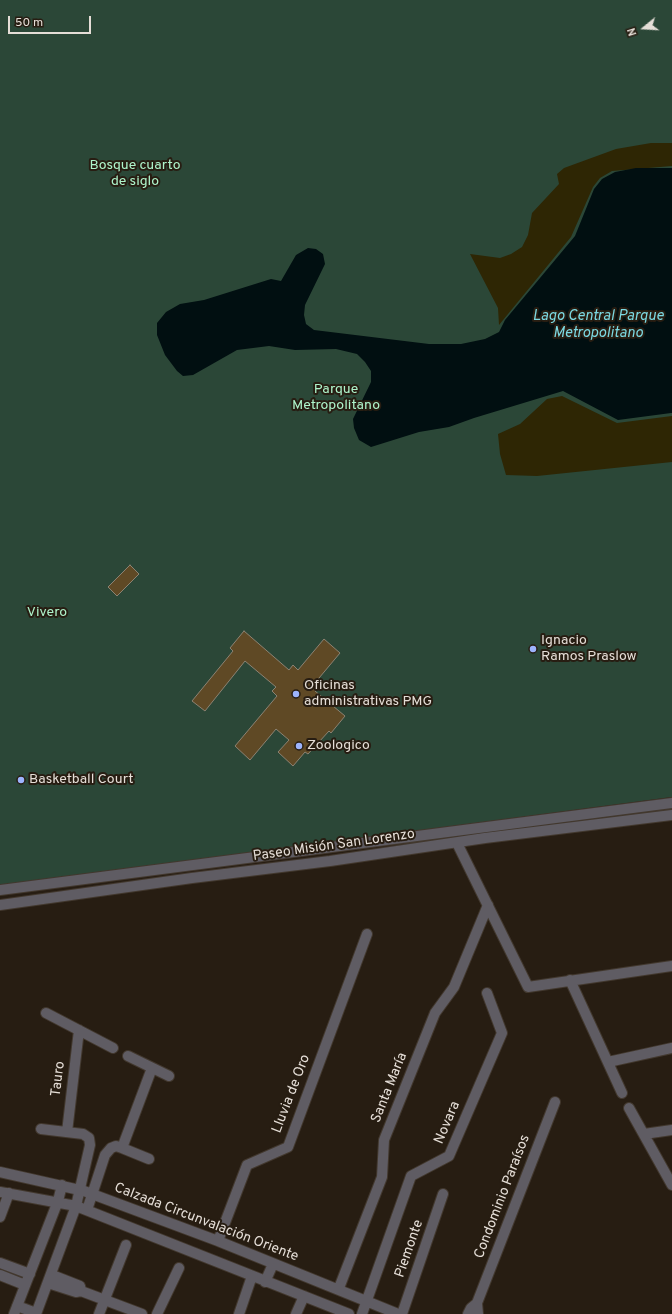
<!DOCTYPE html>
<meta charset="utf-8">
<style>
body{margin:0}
#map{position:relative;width:672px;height:1314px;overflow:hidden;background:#271d12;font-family:Overpass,sans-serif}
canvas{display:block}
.north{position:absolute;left:624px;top:8px;width:40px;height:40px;-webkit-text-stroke:3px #271d12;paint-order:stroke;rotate:252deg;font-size:11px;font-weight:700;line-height:16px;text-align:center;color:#e5ded7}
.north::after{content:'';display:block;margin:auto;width:14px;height:18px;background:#e5ded7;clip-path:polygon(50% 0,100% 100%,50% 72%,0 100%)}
.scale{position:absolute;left:8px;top:16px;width:83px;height:18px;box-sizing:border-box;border:2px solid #e5ded7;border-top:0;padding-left:5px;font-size:12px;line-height:14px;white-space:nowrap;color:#e5ded7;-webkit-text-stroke:3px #271d12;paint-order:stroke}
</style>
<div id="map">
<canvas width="672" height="1314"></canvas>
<div class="north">N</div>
<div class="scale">50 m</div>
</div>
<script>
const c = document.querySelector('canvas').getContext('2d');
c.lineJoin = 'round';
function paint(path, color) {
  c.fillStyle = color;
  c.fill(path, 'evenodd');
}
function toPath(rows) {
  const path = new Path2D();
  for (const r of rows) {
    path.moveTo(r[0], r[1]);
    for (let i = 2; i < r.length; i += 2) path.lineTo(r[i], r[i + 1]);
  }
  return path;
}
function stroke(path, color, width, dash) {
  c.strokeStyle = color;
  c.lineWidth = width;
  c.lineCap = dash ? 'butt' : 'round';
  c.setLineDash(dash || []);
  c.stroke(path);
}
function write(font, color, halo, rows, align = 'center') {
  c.font = font + ' Overpass,sans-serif';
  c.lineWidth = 4;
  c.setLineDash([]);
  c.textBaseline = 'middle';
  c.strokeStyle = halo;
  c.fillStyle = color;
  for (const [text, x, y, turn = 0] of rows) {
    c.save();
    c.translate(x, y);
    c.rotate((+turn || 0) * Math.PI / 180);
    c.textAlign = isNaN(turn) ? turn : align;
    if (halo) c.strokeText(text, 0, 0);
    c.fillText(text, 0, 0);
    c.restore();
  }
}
paint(toPath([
 [0,0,672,0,672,797,0,886]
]), '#2b4737');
paint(toPath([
 [651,143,672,143,672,166,612,171,600,178,593,187,571,237,499,325,498,308,470,254,500,258,511,254,522,247,528,235,532,213,559,184,557,174,564,168,616,149],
 [562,396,617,423,672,416,672,462,537,476,506,475,500,454,498,434,520,424,547,399]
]), '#2e2604');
paint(toPath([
 [636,168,672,168,672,413,671,413,618,420,563,391,474,418,449,427,419,432,371,447,359,440,354,428,353,419,371,382,371,371,365,362,357,354,336,349,295,350,269,346,237,350,193,375,183,376,177,371,165,355,157,335,157,323,166,312,180,304,204,300,271,279,281,281,296,255,308,248,316,249,323,254,325,264,305,305,304,315,306,324,314,330,429,344,461,344,485,339,499,332,505,320,575,236,594,189,602,179,615,172]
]), '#010f11');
const building = toPath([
 [130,565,139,574,117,596,108,587,130,565],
 [244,631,289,670,293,665,298,670,324,639,340,653,314,684,318,687,315,691,345,716,331,733,329,731,308,754,305,752,293,766,278,752,289,740,276,729,250,760,235,746,277,696,272,691,276,687,245,661,205,711,192,701,233,651,230,648,244,631]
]);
paint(building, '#5f4925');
stroke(building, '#8c8272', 1);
const minor = toPath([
 [457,843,528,987,672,966],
 [0,890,672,803],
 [0,905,192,878,330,861,485,838,672,815],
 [570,980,622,1093],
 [46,1013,113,1048],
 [128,1056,169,1076],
 [608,1062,672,1048],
 [629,1108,672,1185],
 [67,1132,79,1030],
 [644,1134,672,1130],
 [122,1148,152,1068],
 [0,1172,84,1191,218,1241,398,1314],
 [0,1192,76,1206,349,1314],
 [87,1210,105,1155,111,1148,116,1146,122,1148,149,1159],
 [0,1217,9,1193],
 [218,1241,247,1165,288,1147,367,934],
 [0,1263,30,1274],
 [0,1275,25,1285],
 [52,1275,80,1286,81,1291],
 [265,1282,273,1264],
 [48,1283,76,1292,81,1291,142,1314],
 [339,1288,382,1177,384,1140,435,1013,454,987,488,905],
 [477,1303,478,1314],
 [17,1306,36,1313],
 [14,1314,58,1201,62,1185],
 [36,1314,76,1206,90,1145,89,1138,83,1134,41,1129],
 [99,1314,126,1245],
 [157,1314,179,1268],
 [239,1314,252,1276],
 [296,1314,304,1296],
 [362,1314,411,1176,449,1156,502,1033,487,993],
 [402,1314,443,1194],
 [468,1314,471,1308,477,1303,555,1102]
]);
stroke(minor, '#42382e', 12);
stroke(minor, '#5f5c63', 10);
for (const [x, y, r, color] of [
 [533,649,4,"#9db4fd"],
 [296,694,4,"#9db4fd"],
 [299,746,4,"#9db4fd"],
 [21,780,4,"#9db4fd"]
]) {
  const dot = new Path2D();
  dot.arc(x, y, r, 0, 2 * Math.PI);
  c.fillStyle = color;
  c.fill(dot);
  stroke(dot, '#271d12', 1.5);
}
write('14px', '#aef4cb', '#271d12', [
 ["Bosque cuarto",135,166],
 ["de siglo",135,182],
 ["Parque",336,390],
 ["Metropolitano",336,406],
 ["Vivero",47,613]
]);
write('14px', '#e5ded7', '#271d12', [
 ["Ignacio",541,641],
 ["Ramos Praslow",541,657],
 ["Oficinas",304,686],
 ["administrativas PMG",304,702],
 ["Zoologico",307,746],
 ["Basketball Court",29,780]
], 'left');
write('14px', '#e5ded7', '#271d12', [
 ["Paseo Misión San Lorenzo",334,846,-8],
 ["Tauro",59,1079,-83],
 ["Santa María",390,1088,-68],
 ["Lluvia de Oro",292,1094,-69],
 ["Novara",448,1123,-67],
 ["Condominio Paraísos",503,1197,-69],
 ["Calzada Circunvalación Oriente",206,1223,21],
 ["Piemonte",410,1249,-71]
]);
write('italic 15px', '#7cd9e2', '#271d12', [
 ["Lago Central Parque",598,317],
 ["Metropolitano",598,334]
]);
</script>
